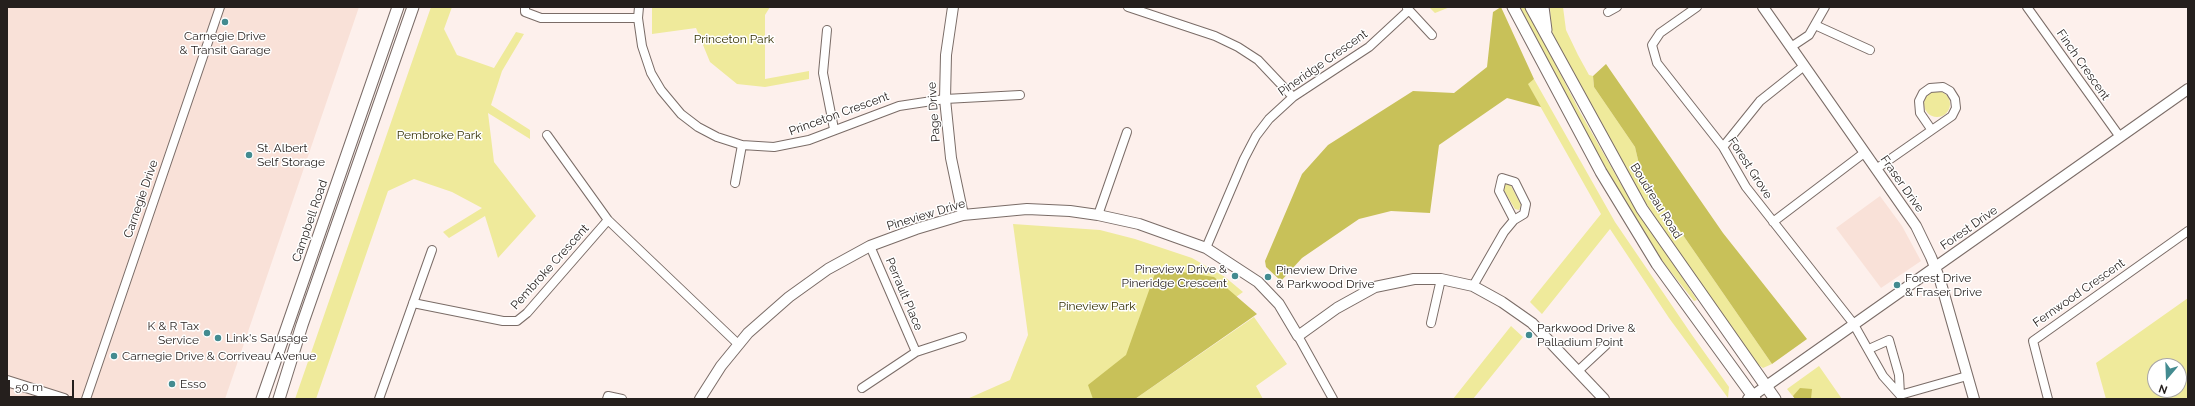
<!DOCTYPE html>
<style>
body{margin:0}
#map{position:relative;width:2195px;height:406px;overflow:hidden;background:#fdf0ec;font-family:Raleway,sans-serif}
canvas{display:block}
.frame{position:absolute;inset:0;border:8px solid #251f1d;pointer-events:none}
.north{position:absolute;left:2147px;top:358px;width:40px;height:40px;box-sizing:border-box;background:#fff;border:1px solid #a8a5a5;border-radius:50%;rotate:199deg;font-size:11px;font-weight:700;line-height:16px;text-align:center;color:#251f1d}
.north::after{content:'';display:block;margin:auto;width:14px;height:18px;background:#438b90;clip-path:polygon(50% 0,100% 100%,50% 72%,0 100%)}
.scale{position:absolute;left:8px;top:380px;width:66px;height:18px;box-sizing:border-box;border:2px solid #251f1d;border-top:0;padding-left:5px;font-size:12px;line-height:14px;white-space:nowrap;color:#251f1d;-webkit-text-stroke:3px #fff;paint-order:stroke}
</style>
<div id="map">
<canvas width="2195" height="406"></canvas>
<div class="frame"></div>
<div class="north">N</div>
<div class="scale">50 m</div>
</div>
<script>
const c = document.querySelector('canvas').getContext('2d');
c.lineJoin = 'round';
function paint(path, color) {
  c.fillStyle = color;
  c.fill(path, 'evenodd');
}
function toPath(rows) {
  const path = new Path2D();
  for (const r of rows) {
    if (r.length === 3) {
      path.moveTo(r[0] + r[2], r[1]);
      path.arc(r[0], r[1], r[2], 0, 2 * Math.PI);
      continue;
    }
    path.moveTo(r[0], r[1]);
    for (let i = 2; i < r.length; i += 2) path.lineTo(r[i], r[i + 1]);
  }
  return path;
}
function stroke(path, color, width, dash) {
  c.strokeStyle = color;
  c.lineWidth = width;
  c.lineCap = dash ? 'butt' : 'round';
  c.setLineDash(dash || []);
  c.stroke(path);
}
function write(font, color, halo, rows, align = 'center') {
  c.font = font + ' Raleway,sans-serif';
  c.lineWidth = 3;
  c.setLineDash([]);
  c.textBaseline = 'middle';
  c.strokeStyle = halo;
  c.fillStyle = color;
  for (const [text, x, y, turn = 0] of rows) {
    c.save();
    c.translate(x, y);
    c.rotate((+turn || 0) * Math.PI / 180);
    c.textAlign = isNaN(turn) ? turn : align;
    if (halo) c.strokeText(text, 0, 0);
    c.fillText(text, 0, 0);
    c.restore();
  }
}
paint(toPath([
 [7,7,359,7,225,399,7,399],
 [1880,196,1902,226,1921,261,1881,288,1836,228]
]), '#f9e1d8');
paint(toPath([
 [431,7,452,7,444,29,457,55,494,68,516,32,524,34,502,71,491,105,530,130,530,139,488,113,494,162,536,216,498,258,485,216,449,238,443,232,482,208,452,192,414,179,388,191,316,399,295,399],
 [652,7,770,7,765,15,765,79,809,71,809,79,765,87,737,84,710,62,696,28,652,34],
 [1429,7,1450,7,1435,13],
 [1520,7,1526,7,1580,112,1622,186,1697,300,1694,301,1663,262,1636,220,1578,120],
 [1550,7,1563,7,1566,30,1578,55,1589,75,1593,76,1594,87,1635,147,1639,164,1647,183,1772,364,1763,368,1757,364,1688,270,1625,170,1555,39,1551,28],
 [1534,79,1615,222,1692,335,1729,387,1728,398,1669,318,1610,229,1542,314,1530,302,1601,214,1527,83],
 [1937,104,13],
 [1505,183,1510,184,1521,205,1519,210,1515,209,1503,189],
 [1013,224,1100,230,1135,239,1192,258,1225,277,1243,292,1092,399,967,399,1010,380,1028,335],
 [2188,298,2188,399,2106,399,2096,363],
 [2155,366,2179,366,2179,390,2155,390],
 [1254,317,1287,364,1256,386,1263,399,1135,399],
 [1511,326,1523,337,1473,399,1453,399],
 [1819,366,1842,399,1795,399,1787,389]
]), '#efea9b');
paint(toPath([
 [1501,7,1534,79,1528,84,1541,107,1507,98,1439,145,1430,213,1391,211,1359,219,1302,258,1281,281,1266,267,1265,261,1302,174,1328,145,1413,91,1454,93,1487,67,1493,12],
 [1606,64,1723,233,1807,339,1772,364,1647,183,1639,164,1635,147,1594,87,1593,76],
 [1157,268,1214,277,1257,314,1135,399,1093,399,1088,385,1126,355],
 [1800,388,1812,389,1811,399,1795,399,1793,396]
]), '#c8c159');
const minor = toPath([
 [525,7,525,12,541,18,638,18],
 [639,7,638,18,642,46,651,73,661,90,681,114,698,127,717,137,742,145,774,147,809,140,899,106,945,99,1020,95],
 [1128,7,1215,36,1238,47,1258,60,1293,97],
 [1697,7,1660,33,1652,45,1657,63,1723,147,1746,187,1853,323,1883,376,1900,395],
 [2027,7,2120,137],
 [1407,8,1432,35],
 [1608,12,1617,7],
 [1815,25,1870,50],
 [827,30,823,73,834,129],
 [1791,47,1809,35,1825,7],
 [547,135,608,220,738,344],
 [1723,147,1760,101,1804,66],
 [1876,169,1952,116,1956,108,1955,99,1950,91,1943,87,1930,88,1923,93,1919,101,1920,113,1931,129],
 [735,183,742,145],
 [1098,215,1127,132],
 [1773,222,1864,153],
 [870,246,916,352],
 [1206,248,1244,159,1256,136,1269,119,1293,97,1369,47,1409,10],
 [1473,286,1504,232,1514,220,1524,214,1526,204,1515,182,1502,178,1499,191,1514,220],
 [413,303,503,321,517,321,527,313,608,220],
 [1431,323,1441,279],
 [1298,336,1333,399],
 [1869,349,1889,340,1899,375,1900,395],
 [1578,371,1606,345],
 [862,388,916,352,962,337],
 [1900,395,1967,376],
 [86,399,220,7],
 [379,399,432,250],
 [607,399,608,396,622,399],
 [2048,399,2033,341,2188,231]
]);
const tertiary = toPath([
 [953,7,946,55,945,99,951,158,963,215],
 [1763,7,1916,226,1931,257,1940,280,1974,399],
 [7,381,64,399],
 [700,399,721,366,748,333,789,297,828,269,870,246,916,229,963,215,1027,209,1070,211,1098,215,1139,224,1206,248,1258,282,1279,304,1298,336,1337,308,1375,287,1414,279,1441,279,1473,286,1502,302,1532,323,1604,399],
 [1748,399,2188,89]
]);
const secondary = toPath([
 [1513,7,1601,172,1657,264,1755,399],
 [1531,7,1642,209,1775,399],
 [1543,7,1546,30],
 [262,399,398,7],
 [279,399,302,325,413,7]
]);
stroke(minor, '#7a6c67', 10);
stroke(tertiary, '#7a6c67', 12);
stroke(secondary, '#7a6c67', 13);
stroke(minor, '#fff', 8);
stroke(tertiary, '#fff', 10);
stroke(secondary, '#fff', 11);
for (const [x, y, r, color] of [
 [225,22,4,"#438b90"],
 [249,155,4,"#438b90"],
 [1235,276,4,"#438b90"],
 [1268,277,4,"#438b90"],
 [1897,285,4,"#438b90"],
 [207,333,4,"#438b90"],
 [1529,335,4,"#438b90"],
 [218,338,4,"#438b90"],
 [114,356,4,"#438b90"],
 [172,384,4,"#438b90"]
]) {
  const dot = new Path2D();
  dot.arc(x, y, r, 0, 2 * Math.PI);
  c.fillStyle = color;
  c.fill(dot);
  stroke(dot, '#fff', 1.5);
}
write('12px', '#251f1d', '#fff', [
 ["Carnegie Drive",225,36,"center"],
 ["& Transit Garage",225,50,"center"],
 ["St. Albert",257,148],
 ["Self Storage",257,162],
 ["Pineview Drive &",1227,269,"right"],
 ["Pineridge Crescent",1227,283,"right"],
 ["Pineview Drive",1276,270],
 ["& Parkwood Drive",1276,284],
 ["Forest Drive",1905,278],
 ["& Fraser Drive",1905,292],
 ["K & R Tax",199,326,"right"],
 ["Service",199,340,"right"],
 ["Parkwood Drive &",1537,328],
 ["Palladium Point",1537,342],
 ["Link's Sausage",226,338],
 ["Carnegie Drive & Corriveau Avenue",122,356],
 ["Esso",180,384]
], 'left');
write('12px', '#343103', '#fff', [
 ["Princeton Park",734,39],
 ["Pembroke Park",439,135],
 ["Pineview Park",1097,306]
]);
write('12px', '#251f1d', '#fff', [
 ["Pineridge Crescent",1323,63,-35],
 ["Finch Crescent",2083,65,55],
 ["Page Drive",934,112,-94],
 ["Princeton Crescent",839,114,-20],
 ["Forest Grove",1750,168,57],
 ["Fraser Drive",1902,184,55],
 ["Carnegie Drive",141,199,-71],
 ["Boudreau Road",1656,201,58],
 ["Pineview Drive",926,215,-17],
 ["Campbell Road",310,221,-71],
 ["Forest Drive",1969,228,-35],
 ["Pembroke Crescent",550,267,-48],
 ["Fernwood Crescent",2079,293,-35],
 ["Perrault Place",904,294,67]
]);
</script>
